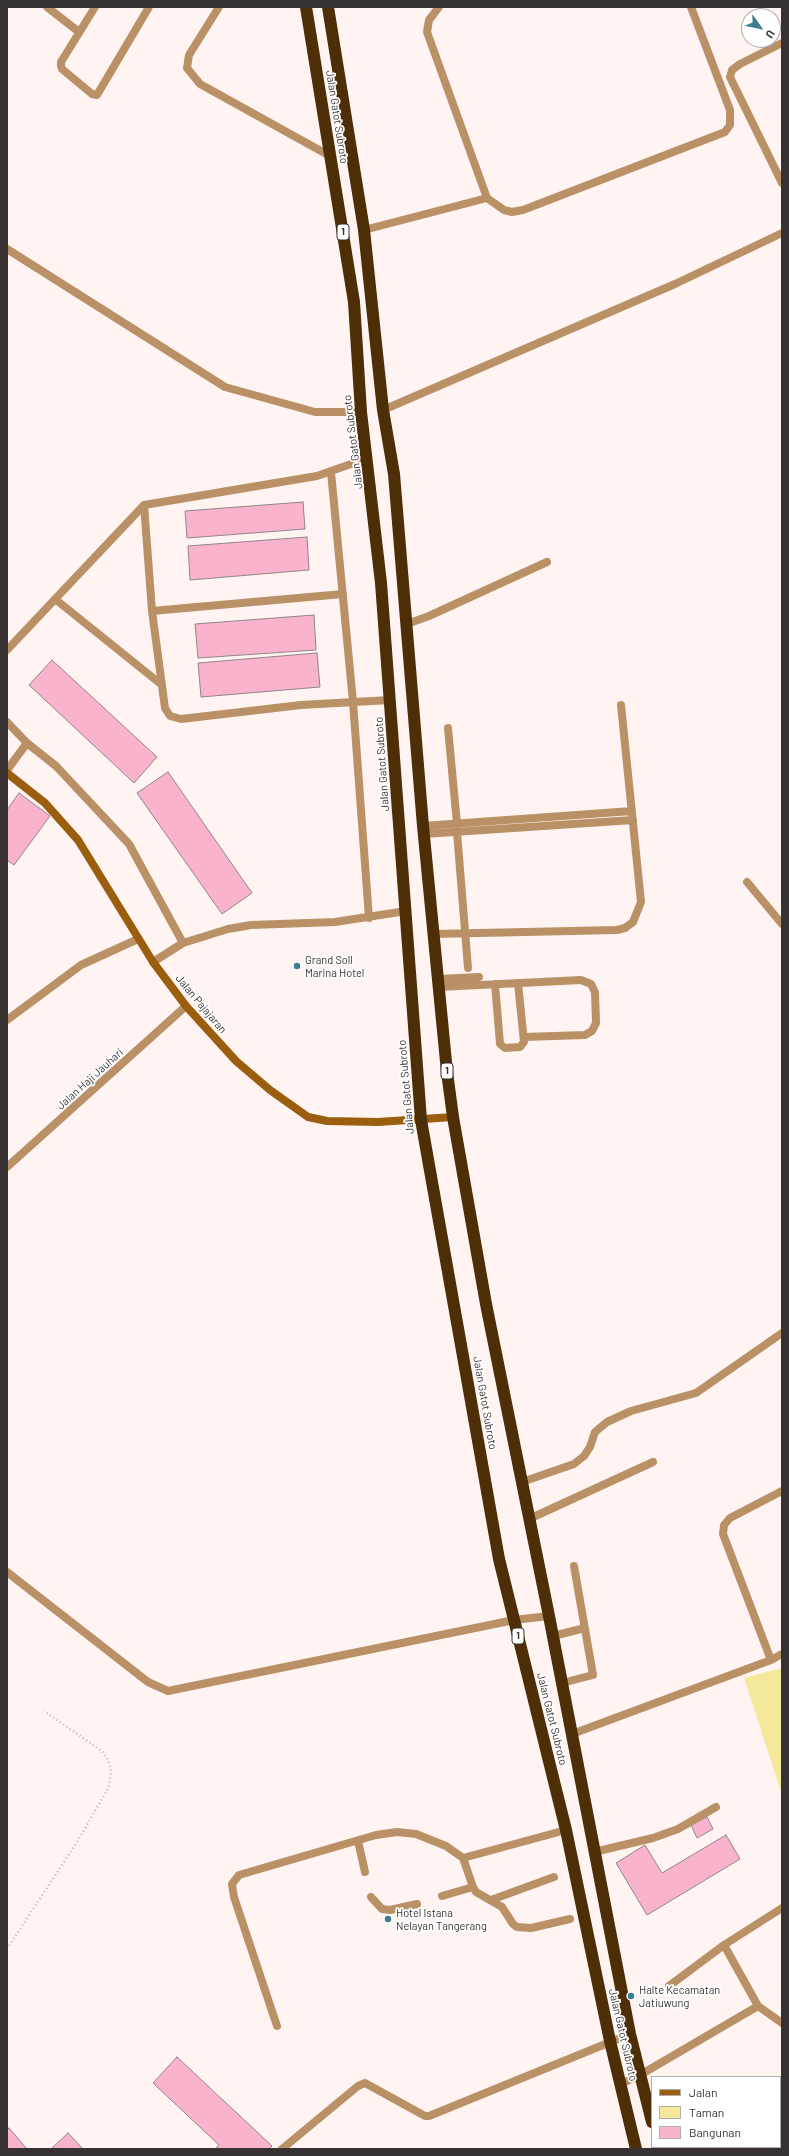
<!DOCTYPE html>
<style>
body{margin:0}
#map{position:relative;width:789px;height:2156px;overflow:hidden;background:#fff4f1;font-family:Barlow,sans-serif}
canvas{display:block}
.frame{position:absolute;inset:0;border:8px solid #373231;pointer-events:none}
.legend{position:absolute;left:651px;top:2076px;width:130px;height:72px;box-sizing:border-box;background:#fff;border:1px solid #afadad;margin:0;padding:5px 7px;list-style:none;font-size:12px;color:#373231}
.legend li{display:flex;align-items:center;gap:8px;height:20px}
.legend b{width:20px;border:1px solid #afadad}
.north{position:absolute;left:741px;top:8px;width:40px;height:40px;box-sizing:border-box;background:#fff;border:1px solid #afadad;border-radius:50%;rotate:123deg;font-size:11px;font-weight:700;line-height:16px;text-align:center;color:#373231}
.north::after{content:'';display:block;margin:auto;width:14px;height:18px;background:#3c7e8f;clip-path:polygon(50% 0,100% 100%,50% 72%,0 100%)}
</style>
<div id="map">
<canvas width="789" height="2156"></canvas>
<div class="frame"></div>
<ul class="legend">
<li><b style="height:5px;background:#9a5e0e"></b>Jalan</li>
<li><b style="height:11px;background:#f4e89b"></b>Taman</li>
<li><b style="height:11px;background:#f9b3cc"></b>Bangunan</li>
</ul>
<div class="north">U</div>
</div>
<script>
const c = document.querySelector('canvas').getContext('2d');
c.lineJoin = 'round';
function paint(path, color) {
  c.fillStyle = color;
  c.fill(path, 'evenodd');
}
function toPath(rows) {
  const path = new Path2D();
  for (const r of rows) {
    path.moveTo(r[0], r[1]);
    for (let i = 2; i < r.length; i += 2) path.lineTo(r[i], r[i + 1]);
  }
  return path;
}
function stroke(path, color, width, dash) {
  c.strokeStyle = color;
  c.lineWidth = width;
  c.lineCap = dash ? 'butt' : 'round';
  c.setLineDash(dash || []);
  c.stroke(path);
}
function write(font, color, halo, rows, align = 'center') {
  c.font = font + ' Barlow,sans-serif';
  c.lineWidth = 3.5;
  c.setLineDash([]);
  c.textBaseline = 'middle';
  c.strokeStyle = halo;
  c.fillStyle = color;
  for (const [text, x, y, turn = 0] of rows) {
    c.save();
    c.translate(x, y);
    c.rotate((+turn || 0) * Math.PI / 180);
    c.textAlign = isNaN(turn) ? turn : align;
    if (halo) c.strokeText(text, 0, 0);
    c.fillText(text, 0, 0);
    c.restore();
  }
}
paint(toPath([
 [782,1668,782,1795,744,1678]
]), '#f4e89b');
const building = toPath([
 [303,502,305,529,187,538,185,511,303,502],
 [307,537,309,570,190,580,188,546,307,537],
 [314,615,316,650,198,658,195,624,314,615],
 [317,653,320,687,201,697,198,663,317,653],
 [52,660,157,757,134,783,29,685,52,660],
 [168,772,252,893,222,914,137,793,168,772],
 [19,793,50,816,14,865,7,860,7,810,19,793],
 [707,1817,713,1829,697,1838,691,1825,707,1817],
 [726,1835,740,1859,647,1915,616,1863,645,1845,662,1873,726,1835],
 [177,2057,272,2146,269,2149,215,2149,219,2145,153,2083,177,2057],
 [9,2128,27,2149,7,2149,7,2130,9,2128],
 [68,2133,83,2149,51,2149,68,2133]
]);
paint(building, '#f9b3cc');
stroke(building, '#8f8588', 1);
stroke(toPath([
 [7,1949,77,1842,109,1787,111,1770,108,1760,102,1751,44,1711]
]), '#bfb6b3', 2.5, [1, 3]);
stroke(toPath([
 [47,7,79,32],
 [95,7,61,62,61,66,62,69,92,94,97,95,149,7],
 [219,7,189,55,187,68,200,84,330,156],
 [439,7,429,20,427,32,487,198,504,210,512,212,523,210,725,132,730,125,730,110,691,7],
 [364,230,487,198],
 [7,249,225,387,315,412,361,412],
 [331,472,353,702,369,918],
 [144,505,152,611,165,708,170,716,181,719,301,705,390,700],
 [55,599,162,685],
 [152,611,343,594],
 [407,624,429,616,547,562],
 [7,650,144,505,317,476,368,458],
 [7,722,27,743,56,766,129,844,183,943],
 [448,728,457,824],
 [7,770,27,743],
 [423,826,632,811],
 [457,832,468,968],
 [424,834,633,820],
 [747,882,782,924],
 [433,934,617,930,625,928,633,922,641,902,621,705],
 [153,962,183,943,228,929,251,925,335,922,406,911],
 [438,979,479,977],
 [495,984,500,1044,505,1048,520,1047,524,1042,518,983],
 [439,987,581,980,591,984,595,992,596,1023,592,1031,585,1035,524,1037],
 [7,1020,81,965,138,939],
 [522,1482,574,1464,584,1456,590,1447,595,1432,607,1422,631,1411,696,1393,782,1333],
 [529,1519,653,1462],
 [553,1636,585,1628],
 [771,1660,782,1654],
 [562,1683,593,1675,574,1566],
 [572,1734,771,1660,723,1534,724,1525,730,1518,782,1491],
 [358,1841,365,1872],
 [594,1852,653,1838,678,1829,716,1807],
 [463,1858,473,1887,476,1892,502,1907,513,1924,517,1927,531,1928,570,1919],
 [442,1896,473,1887],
 [371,1897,382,1909,390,1910,417,1904],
 [491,1900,554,1877],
 [724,1945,758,2006,782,2023],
 [669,1986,724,1945,782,1908],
 [277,2026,234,1897,232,1884,239,1875,376,1835,397,1832,416,1834,446,1846,463,1858,566,1830],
 [621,2084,640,2075,758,2006],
 [716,2147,717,2149]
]), '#ba9167', 8);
stroke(toPath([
 [782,43,740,64,732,70,730,77,782,183],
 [383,410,675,284,782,233],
 [7,1167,186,1006],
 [7,1572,148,1682,168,1691,514,1620,549,1616],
 [282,2149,358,2086,365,2083,425,2116,429,2116,630,2034]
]), '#ba9167', 8);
stroke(toPath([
 [7,773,45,803,78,840,153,962,186,1006,236,1061,270,1090,308,1117,327,1121,378,1122,453,1117]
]), '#9a5e0e', 8);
stroke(toPath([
 [306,7,354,302,361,412,381,583,421,1120,499,1559,566,1830,610,2041,636,2149],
 [328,7,364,230,383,410,394,474,423,826,447,1072,453,1117,486,1304,549,1616,630,2034,652,2122],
 [659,2147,659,2149]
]), '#4d2e07', 12);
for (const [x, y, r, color] of [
 [297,966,4,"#3c7e8f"],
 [388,1919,4,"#3c7e8f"],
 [631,1996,4,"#3c7e8f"]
]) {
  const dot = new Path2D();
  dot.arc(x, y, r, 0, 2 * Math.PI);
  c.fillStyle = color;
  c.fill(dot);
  stroke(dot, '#fff', 1.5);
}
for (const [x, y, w] of [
 [343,232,12],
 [447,1071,12],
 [518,1636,12]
]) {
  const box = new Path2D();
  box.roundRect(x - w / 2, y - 8, w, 16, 3);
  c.fillStyle = '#fff';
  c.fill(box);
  stroke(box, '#373231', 1);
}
write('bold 10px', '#373231', null, [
 ["1",343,232],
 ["1",447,1071],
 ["1",518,1636]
]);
write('11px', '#373231', '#fff', [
 ["Jalan Gatot Subroto",337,117,81],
 ["Jalan Gatot Subroto",353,442,-97],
 ["Jalan Gatot Subroto",382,764,-94],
 ["Jalan Pajajaran",201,1004,50],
 ["Jalan Haji Jauhari",90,1079,-42],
 ["Jalan Gatot Subroto",406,1087,-95],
 ["Jalan Gatot Subroto",485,1403,80],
 ["Jalan Gatot Subroto",552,1719,76],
 ["Jalan Gatot Subroto",623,2035,77]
]);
write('11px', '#373231', '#fff', [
 ["Grand Soll",305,960],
 ["Marina Hotel",305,973],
 ["Hotel Istana",396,1913],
 ["Nelayan Tangerang",396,1926],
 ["Halte Kecamatan",639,1990],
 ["Jatiuwung",639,2003]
], 'left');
</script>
